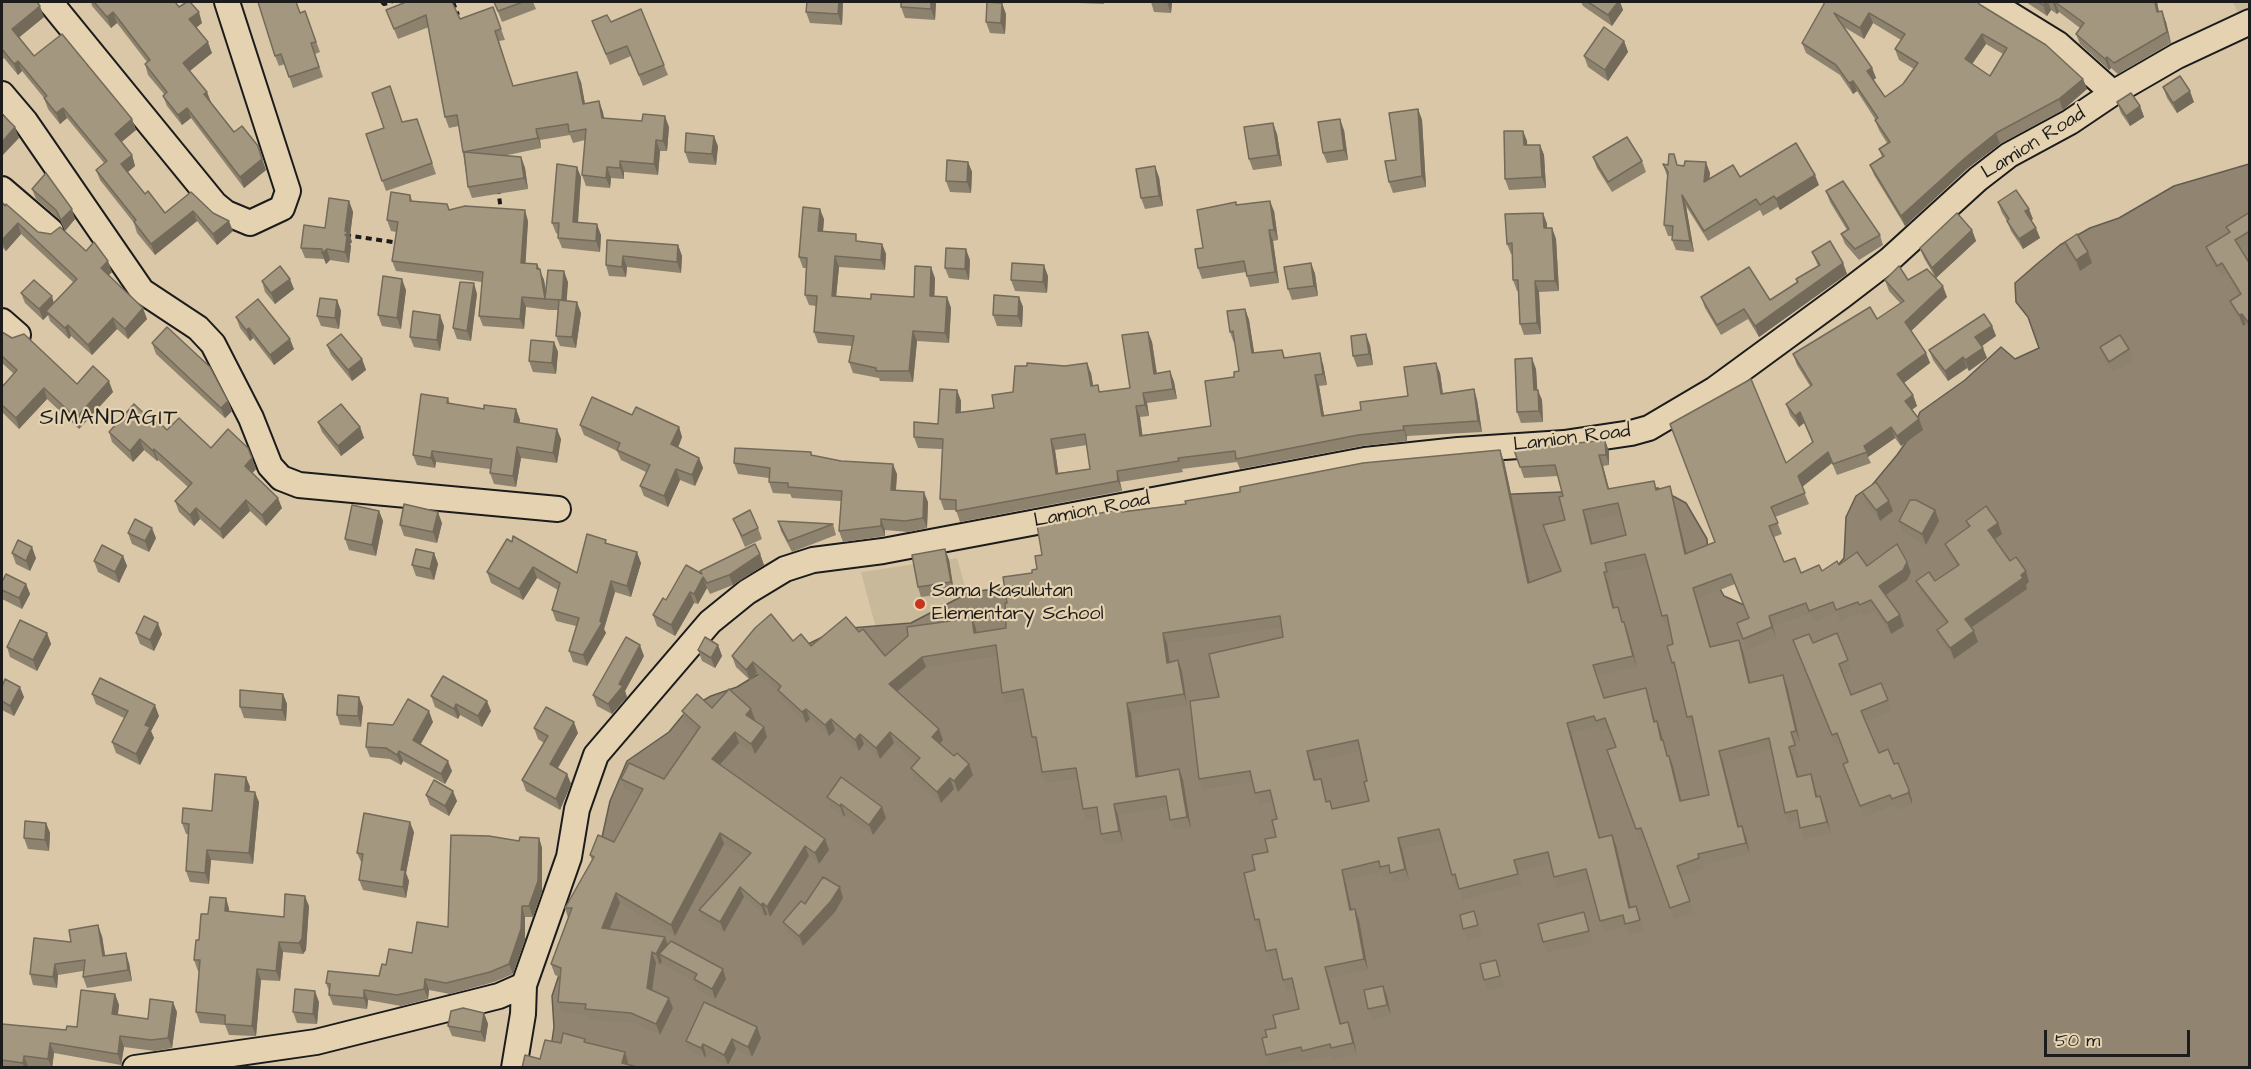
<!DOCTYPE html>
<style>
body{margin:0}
#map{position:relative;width:2251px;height:1069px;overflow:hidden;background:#d9c7a7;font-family:"Architects Daughter",sans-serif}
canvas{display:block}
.frame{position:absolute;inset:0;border:3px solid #1c1c1c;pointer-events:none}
.scale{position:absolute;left:2044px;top:1030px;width:146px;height:27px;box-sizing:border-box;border:3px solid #1c1c1c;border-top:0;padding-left:8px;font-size:18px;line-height:21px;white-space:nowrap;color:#1c1c1c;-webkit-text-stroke:4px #e5d2b0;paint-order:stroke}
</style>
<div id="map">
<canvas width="2251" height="1069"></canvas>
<div class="frame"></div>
<div class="scale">50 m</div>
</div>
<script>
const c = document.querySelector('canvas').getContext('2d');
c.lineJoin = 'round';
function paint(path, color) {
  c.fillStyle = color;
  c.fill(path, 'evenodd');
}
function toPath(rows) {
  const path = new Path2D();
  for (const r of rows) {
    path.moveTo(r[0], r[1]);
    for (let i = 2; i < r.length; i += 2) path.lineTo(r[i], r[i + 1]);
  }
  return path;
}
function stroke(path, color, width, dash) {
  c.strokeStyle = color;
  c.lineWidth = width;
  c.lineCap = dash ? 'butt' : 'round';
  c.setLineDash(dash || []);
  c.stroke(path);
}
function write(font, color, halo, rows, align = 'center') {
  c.font = font + ' "Architects Daughter",sans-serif';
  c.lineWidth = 4.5;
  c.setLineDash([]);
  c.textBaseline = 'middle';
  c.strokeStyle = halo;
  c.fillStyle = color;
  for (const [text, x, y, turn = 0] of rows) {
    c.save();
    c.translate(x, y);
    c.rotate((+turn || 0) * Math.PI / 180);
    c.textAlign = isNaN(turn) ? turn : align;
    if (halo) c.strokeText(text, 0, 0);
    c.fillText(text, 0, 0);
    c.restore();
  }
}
paint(toPath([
 [2233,2,2249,2,2249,29,2246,31],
 [957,558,986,660,878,636,861,572]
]), '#c9b99b');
const water = toPath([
 [2249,164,2249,1067,548,1068,554,1027,552,996,597,860,610,801,627,761,669,732,688,709,711,696,737,687,806,645,839,629,911,623,970,592,1027,585,1490,495,1658,488,1686,503,1707,539,1709,569,1724,596,1744,605,1833,571,1844,558,1846,517,1856,496,1872,485,1897,455,1911,435,1920,412,1965,380,2001,347,2015,359,2039,348,2028,317,2016,302,2015,283,2038,263,2060,245,2090,228,2119,218,2174,186,2249,164]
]);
paint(water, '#918572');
stroke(water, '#625b50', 1.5);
const minor = toPath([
 [50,2,215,204,226,213,250,223,282,208,288,191,227,2],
 [1990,2,2058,44,2113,93],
 [2,94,25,121,142,291,198,328,213,344,251,418,270,466,281,478,299,485,558,509],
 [2,189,51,231],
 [2,321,18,335],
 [135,1068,316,1042,499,996,524,985],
 [514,1068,523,1014,524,985,569,857,577,809,596,755,710,622,747,592,785,569,813,560,883,551,1365,460,1458,450,1564,443,1631,433,1649,428,1715,389,1842,296,1889,260,1978,179,2009,155,2070,122,2113,93,2177,56,2250,22]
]);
stroke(minor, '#1c1c1c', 28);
stroke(toPath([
 [382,2,384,4,392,2],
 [453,2,458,15],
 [498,188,501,211],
 [345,235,400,243]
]), '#1c1c1c', 4, [6, 4.5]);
stroke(minor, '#e5d2b0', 24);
paint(toPath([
 [2,2,44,17,19,37,34,56,132,119,136,130,121,142,132,155,135,166,127,173,145,194,165,213,191,192,213,213,233,231,217,245,197,221,155,255,137,233,134,223,100,180,96,170,104,163,67,118,60,124,48,109,44,98,22,71,18,75,4,58,2,60],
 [91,2,175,2,179,7,202,23,196,28,212,53,190,71,207,92,210,103,266,170,244,188,191,118,182,125,167,106,163,96,164,94,148,75,145,64,147,62,117,23,111,28,92,6],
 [494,2,533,2,536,9,502,22],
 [807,2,843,2,842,25,810,23,806,12],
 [901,2,936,2,935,20,905,18,901,7],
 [1151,2,1172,2,1171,13,1154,12],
 [1581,2,1620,2,1623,10,1612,26,1583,6],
 [2026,2,2157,2,2159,12,2166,22,2171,43,2118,74,2111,68,2109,70,2080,44,2076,34,2080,28,2059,12,2057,14,2051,10,2047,16],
 [1078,3,1078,2,1104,2,1104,4],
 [1824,4,1979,4,2083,79,2087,89,2063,110,2000,144,1968,168,1905,226,1874,175,1870,165,1882,157,1879,149,1887,143,1879,130,1875,120,1875,119,1857,91,1853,94,1840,75,1806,53,1802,43],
 [1873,23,1901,40,1895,49,1899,60,1914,69,1903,84,1885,97,1873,80,1876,78,1872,68,1844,27,1864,39],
 [1986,44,2003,54,1990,76,1972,64],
 [493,7,505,40,499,41,513,86,581,82,585,104,599,101,604,118,669,127,667,151,660,151,658,175,624,172,624,179,611,178,610,188,586,186,582,175,585,140,573,143,570,135,540,140,541,148,503,156,521,157,525,168,528,189,472,198,468,187,459,126,449,128,445,117,429,27,398,39,386,10,460,19],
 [305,11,320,52,315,54,323,77,293,88,285,64,279,66,275,56,300,13],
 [1006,14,1005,34,990,33,986,22],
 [592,21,611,22,664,65,668,75,643,86,631,56,610,65],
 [1624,41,1628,52,1608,81,1588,67,1584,56],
 [2163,87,2194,102,2177,113,2167,98],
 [2117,102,2140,106,2144,117,2130,126,2121,113],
 [1418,109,1422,120,1426,187,1393,193,1389,182,1396,160],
 [417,119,436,174,386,191,366,134,402,122],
 [1344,130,1348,160,1327,163,1323,153],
 [1523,131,1527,141,1527,145,1540,145,1544,155,1546,188,1509,190,1505,179],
 [1277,134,1282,166,1253,170,1249,159],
 [718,146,716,165,689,163,685,152],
 [1593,157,1642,161,1646,172,1612,192,1597,168],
 [968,162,972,172,971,193,950,192,946,181],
 [1663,164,1679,165,1710,173,1709,179,1740,177,1819,185,1780,210,1778,207,1763,216,1760,210,1708,241,1686,206,1694,252,1676,250,1672,240,1672,236,1668,236,1664,225,1667,176],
 [581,177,578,223,601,235,600,252,562,248,558,238,558,234,556,233,552,223],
 [1159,177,1163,206,1145,209,1141,198],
 [32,189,75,219,65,231,60,220,36,199],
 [1826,191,1880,235,1883,245,1859,260,1845,244,1841,234,1847,230,1830,202],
 [410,195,413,202,449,210,528,221,525,263,537,264,544,280,546,292,568,282,566,301,581,313,576,348,560,346,556,336,558,310,549,310,549,309,549,310,526,307,524,329,483,326,479,316,482,282,396,271,392,261,396,232,391,231,387,220],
 [349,201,353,212,350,236,352,242,350,244,351,246,349,263,330,260,326,264,324,259,305,258,301,248,325,228],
 [2,202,38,232,86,251,112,272,108,275,147,319,128,339,117,329,92,355,71,336,69,339,50,321,48,315,43,320,25,303,21,293,54,303,73,282,21,234,6,251,3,248,2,249],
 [1998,202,2033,219,2031,220,2040,238,2023,249,2011,231,2007,221,2002,213],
 [1237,205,1274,211,1278,240,1273,241,1279,283,1250,287,1246,272,1202,279,1198,268,1203,248],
 [2250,212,2250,244,2240,249,2250,264,2250,330,2246,324,2243,326,2234,311,2230,301,2239,295,2226,273,2221,277,2210,258,2206,247,2229,233,2226,227],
 [1543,213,1547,224,1547,228,1552,228,1556,239,1559,291,1539,292,1541,334,1524,335,1520,324,1518,291,1517,291,1513,280,1512,254,1511,254,1507,244],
 [824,219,823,232,859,242,882,244,886,254,885,270,839,267,836,297,871,299,914,297,935,278,934,297,947,297,951,308,949,343,917,341,913,382,880,381,879,378,853,373,849,362,852,346,818,343,814,332,816,306,809,305,805,295,806,268,803,268,799,257],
 [1972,230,1976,241,1936,278,1947,297,1911,331,1926,353,1930,363,1904,383,1913,395,1917,406,1911,410,1923,430,1901,446,1895,438,1868,457,1871,463,1837,475,1832,463,1802,487,1809,504,1775,517,1782,534,1774,537,1784,562,1801,573,1822,571,1839,565,1867,566,1907,562,1911,572,1907,580,1886,595,1900,615,1904,626,1891,634,1875,611,1863,616,1862,612,1840,621,1837,612,1813,622,1810,614,1773,626,1776,638,1747,650,1737,623,1749,618,1735,584,1697,599,1711,647,1739,640,1743,651,1750,683,1787,686,1800,742,1795,743,1799,756,1793,757,1798,776,1811,774,1814,784,1817,797,1820,796,1824,807,1831,833,1804,839,1799,821,1789,824,1785,813,1772,749,1723,762,1739,827,1746,837,1750,854,1702,865,1703,869,1681,877,1694,912,1674,919,1645,839,1640,840,1607,750,1616,747,1608,729,1600,732,1598,726,1571,733,1600,838,1612,835,1616,845,1631,907,1636,906,1644,931,1629,935,1626,926,1604,932,1600,921,1589,880,1558,888,1551,863,1518,871,1522,885,1463,900,1458,885,1456,886,1452,875,1442,840,1402,849,1409,880,1394,883,1392,876,1384,878,1382,872,1345,880,1352,910,1359,920,1368,970,1329,978,1341,1024,1352,1033,1357,1054,1334,1059,1333,1055,1306,1061,1305,1058,1270,1066,1266,1055,1267,1037,1276,1028,1299,1009,1295,989,1287,991,1283,980,1279,960,1269,961,1266,951,1261,930,1258,931,1255,920,1255,870,1268,852,1276,837,1277,819,1273,801,1259,804,1255,793,1252,782,1203,789,1199,779,1219,697,1283,637,1282,627,1167,643,1170,662,1182,671,1187,705,1131,714,1139,777,1179,769,1183,780,1191,828,1174,830,1170,820,1167,807,1118,815,1123,842,1105,845,1101,834,1099,818,1087,820,1083,809,1078,779,1046,783,1042,772,1038,748,1036,748,1032,737,1025,700,1006,704,1002,693,998,656,926,667,897,691,943,740,940,744,973,775,958,792,954,789,941,803,914,779,911,768,916,762,894,743,880,759,864,744,859,751,835,730,829,736,810,719,806,723,782,700,779,692,757,673,750,680,736,667,732,656,793,641,811,646,859,632,885,656,972,618,976,633,1006,628,1007,603,1032,573,1037,569,1042,555,1123,511,1186,504,1504,461,1530,582,1561,571,1565,520,1563,496,1558,476,1524,478,1514,450,1609,451,1609,465,1603,466,1609,489,1657,489,1670,486,1673,497,1687,553,1715,542,1786,463,1812,442,1804,423,1799,427,1790,415,1786,404,1810,386,1797,365,1793,354,1877,319,1900,303,1889,291,1885,280,1908,280,1935,277,1924,258,1920,248],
 [1621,514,1626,535,1592,544,1587,521],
 [1648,565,1662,616,1666,627,1669,626,1673,644,1672,663,1676,674,1677,673,1687,717,1691,727,1694,727,1709,795,1681,801,1673,766,1662,740,1661,732,1655,722,1646,688,1604,698,1597,676,1637,667,1628,633,1624,622,1623,622,1614,608,1608,583,1611,582,1609,573],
 [1361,751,1367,781,1369,801,1333,809,1327,802,1324,790,1321,779,1315,780,1311,762],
 [607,240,678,245,682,256,681,273,627,267,626,277,609,276,606,265],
 [2065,242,2088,252,2092,263,2080,271,2068,253],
 [1812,252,1843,263,1847,274,1759,337,1748,319,1721,335,1705,308,1701,297,1770,300,1797,283,1796,279,1818,266],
 [970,260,969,280,949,278,945,268],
 [1311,263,1315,274,1318,296,1292,300,1288,289],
 [1048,276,1047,293,1015,291,1011,280],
 [262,281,294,289,275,304,265,292],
 [406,290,401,329,382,326,378,315],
 [477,294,471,341,457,339,453,328],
 [1019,297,1023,307,1022,327,997,326,993,315],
 [337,300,341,311,339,329,321,326,317,316],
 [1245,309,1249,320,1254,353,1282,350,1285,358,1323,364,1327,385,1319,386,1324,416,1361,410,1408,396,1440,373,1443,393,1474,389,1477,400,1482,432,1407,436,1407,441,1362,446,1240,469,1237,462,1182,469,1183,472,1120,482,1122,491,960,522,956,510,944,510,940,499,942,449,918,448,914,437,938,424,957,390,961,401,961,412,994,408,1013,392,1091,373,1093,386,1101,392,1130,388,1148,332,1152,342,1157,373,1170,371,1174,382,1177,399,1147,403,1149,416,1140,417,1142,435,1211,426,1234,377,1239,371,1235,342,1234,343,1230,332],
 [1087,445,1090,469,1058,473,1055,450],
 [236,317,294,349,274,365,253,338,250,341,240,328],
 [444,326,440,351,414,347,410,337],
 [1992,326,1996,336,1982,346,1987,358,1969,371,1967,368,1948,381,1933,360,1929,350],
 [2,332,77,384,113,392,79,429,47,399,19,429,2,412,2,387,14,374,2,363],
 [554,342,558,352,556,374,533,372,529,361],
 [152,343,228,401,232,411,225,418,156,354],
 [327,345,362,359,366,370,352,381,331,355],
 [1370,345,1373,365,1357,367,1353,356],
 [2100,347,2129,349,2133,360,2113,372,2104,358],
 [1536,369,1537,390,1542,400,1543,422,1521,423,1517,412],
 [448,398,450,404,484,409,516,409,520,420,519,423,561,439,557,463,521,458,516,487,494,484,490,473,490,469,436,462,435,468,417,465,413,455],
 [632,415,679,427,682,437,678,448,699,458,703,468,695,486,680,480,668,507,644,496,640,486,646,472,621,460,617,451,584,435,580,425],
 [318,422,360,427,364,438,341,456,322,432],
 [155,424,211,448,256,469,252,473,282,508,266,526,250,511,223,539,200,519,194,526,179,512,175,501,188,487,158,460,157,461,144,450,133,462,112,442,109,432],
 [811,452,812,455,897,474,896,490,928,502,927,528,909,532,885,530,885,536,843,542,839,531,841,501,792,498,790,494,773,493,769,482,769,478,738,474,734,463],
 [1862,492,1889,501,1893,511,1880,521,1866,503],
 [1935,510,1939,521,1926,545,1903,532,1899,521],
 [379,511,383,521,376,556,349,550,345,539],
 [733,519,758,528,762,539,745,547],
 [778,521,833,524,836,535,792,552,781,531],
 [1966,521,1998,523,2002,534,1995,539,2010,561,2029,582,2026,585,2027,589,1972,628,1978,642,1954,659,1941,641,1937,630,1946,624,1920,591,1916,581,1935,581,1957,566,1948,554,1945,544,1968,527],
 [442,523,437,543,404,536,400,525],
 [128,533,156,538,149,552,132,544],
 [507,539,577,573,608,544,641,563,631,597,615,592,604,629,606,633,587,666,573,662,569,651,576,626,556,621,552,610,558,590,537,578,523,600,491,583,487,572],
 [945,549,949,560,954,592,921,597,918,587],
 [12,553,36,558,30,571,16,564],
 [434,553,438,564,434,580,416,576,412,565],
 [760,554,764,565,733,585,710,594,707,588,698,604,694,603,675,636,657,626,653,615,666,600,702,574],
 [123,556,127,566,119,583,98,572,94,561],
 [2,582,26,584,30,594,22,609,2,599],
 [47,633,51,644,37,671,10,657,7,647],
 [136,633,162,634,154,651,140,644],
 [1813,643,1848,660,1852,671,1843,675,1851,695,1881,683,1892,711,1866,721,1879,753,1894,764,1912,800,1912,804,1896,810,1894,805,1864,817,1843,764,1848,762,1841,743,1835,746,1797,651],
 [718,645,722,656,715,668,702,661,698,650],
 [644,656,625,691,627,697,612,714,597,706,593,695],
 [2,687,24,697,14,716,2,710],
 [92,694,159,716,151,731,154,738,140,765,116,753,112,742,124,718,96,704],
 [283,694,287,704,286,721,244,718,240,707],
 [431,696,491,711,482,727,460,715,458,719,435,707],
 [359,697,363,707,361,727,340,725,337,715],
 [712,708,751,709,755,720,767,737,755,754,739,743,720,765,825,839,829,850,819,864,809,856,770,917,767,914,765,916,744,897,724,932,703,920,699,910,746,858,724,844,675,936,620,903,610,929,668,945,726,979,715,999,698,990,695,982,663,965,662,961,660,965,656,963,652,990,673,1008,660,1035,635,1023,589,1020,587,1015,562,1012,558,1002,560,977,555,975,551,964,568,918,565,908,592,860,590,855,614,842,639,796,625,789,621,779,664,779,697,732,686,722,682,711],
 [433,722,420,744,452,771,445,784,403,761,401,765,390,759,370,757,366,747,393,725],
 [534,728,578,733,557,768,567,774,571,784,560,810,526,791,522,780,544,743,538,739],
 [246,777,250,787,249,791,259,802,253,864,211,860,209,884,190,882,186,871,189,834,186,834,182,823,212,811],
 [426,795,457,801,449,816,430,805],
 [827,797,886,818,873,835,845,815,844,817,831,807],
 [46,823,50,833,49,851,28,849,24,838],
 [414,832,406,873,409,881,406,898,363,890,359,880,362,864,357,853],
 [539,838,542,848,542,892,533,917,525,917,525,940,513,974,494,982,450,994,429,990,428,999,401,1006,368,1000,367,1009,333,1005,329,995,329,991,326,983,379,976,386,965,412,953,448,927,519,841],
 [226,898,229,909,229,912,284,917,309,906,306,950,303,954,283,952,280,981,261,980,256,1036,229,1035,225,1025,200,1023,196,1012,200,971,198,971,194,960,199,940,208,914],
 [843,898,835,912,803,946,787,932,783,922,805,904],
 [1474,911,1482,936,1467,940,1463,929],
 [1584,912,1593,942,1547,953,1543,942],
 [102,936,105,956,129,963,132,981,87,988,83,977,83,971,58,975,57,988,33,985,30,974,71,942],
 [1500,970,1504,987,1488,991,1484,980],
 [115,994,119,1005,118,1015,148,1019,177,1012,172,1048,155,1051,124,1047,121,1065,54,1053,52,1068,28,1066,27,1068,2,1068,2,1024,66,1030,77,1027],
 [1387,996,1391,1015,1372,1020,1368,1009],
 [319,1002,317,1024,297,1023,293,1012],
 [484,1013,488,1024,485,1042,452,1036,448,1026],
 [757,1027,761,1038,752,1057,736,1049,728,1065,706,1055,705,1058,690,1051,686,1041]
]), '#8d826e');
paint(toPath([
 [839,2,843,2,842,25,838,14],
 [931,2,936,2,935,20,931,9],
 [1167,2,1172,2,1171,13],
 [1618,2,1620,2,1623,10,1612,26,1608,15],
 [2046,2,2048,2,2051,10,2047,16,2043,5],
 [2055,2,2059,12,2057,14,2053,3],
 [2155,2,2157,2,2161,23,2157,12],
 [1002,3,1006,14,1005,34,1001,23],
 [40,6,44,17,16,40,12,29],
 [2162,11,2166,22,2171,43,2167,32],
 [113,12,117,23,111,28,107,17],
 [199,12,202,23,193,30,189,19],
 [1869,13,1873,23,1864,39,1860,28],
 [1982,34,1986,44,1968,70,1965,59],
 [1624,41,1628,52,1608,81,1605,70],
 [208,42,212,53,187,73,183,63],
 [2107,57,2111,68,2109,70,2105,59],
 [18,61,22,71,18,75,14,64],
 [1872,68,1876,78,1871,82,1867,71],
 [577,72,581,82,587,115,583,104],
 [2083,79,2087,89,2063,110,2059,99],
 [1853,81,1857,91,1853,94,1849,83],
 [2190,91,2194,102,2177,113,2173,103],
 [207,92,211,102,207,105,204,94],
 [599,101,603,112,606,129,602,118],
 [2140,106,2144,117,2130,126,2126,116],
 [63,108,67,118,60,124,56,113],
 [187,108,191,118,182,125,178,115],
 [1418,109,1422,120,1426,187,1422,176],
 [665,116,669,127,667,151,663,141],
 [132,119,136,130,118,145,115,134],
 [1340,119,1344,130,1348,160,1344,150],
 [1273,123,1277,134,1282,166,1278,155],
 [15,127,19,138,2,156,2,142],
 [536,129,540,140,541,148,538,138],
 [1523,131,1527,141,1528,156,1524,145],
 [1996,133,2000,144,1968,168,1905,226,1901,216,1965,158],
 [714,136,718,146,716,165,712,154],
 [656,140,660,151,658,175,654,164],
 [1540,145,1544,155,1546,188,1542,177],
 [258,146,266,170,244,188,240,177],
 [132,155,135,166,124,175,121,164],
 [521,157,525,168,528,189,524,178],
 [620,161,624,172,624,179,620,168],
 [968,162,972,172,971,193,967,182],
 [1706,162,1710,173,1708,193,1704,182],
 [1155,166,1159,177,1163,206,1159,196],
 [577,167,581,177,577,233,573,222],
 [607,167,611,178,610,188,606,178],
 [1815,175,1819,185,1780,210,1776,199],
 [1682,195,1686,206,1694,252,1690,241],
 [349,201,353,212,350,236,352,242,350,244,351,246,349,263,345,252,345,235],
 [1270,201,1274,211,1278,240,1274,230],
 [72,209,75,219,65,231,61,220],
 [820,209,824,219,822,242,818,231],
 [2029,209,2033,219,2029,222,2025,211],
 [525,210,528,221,525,273,521,263],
 [193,211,197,221,155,255,151,244],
 [1543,213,1547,224,1547,239,1544,228],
 [229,221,233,231,217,245,213,234],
 [18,223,21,234,6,251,2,240],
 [597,224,601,235,600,252,596,241],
 [1552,228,1556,239,1559,291,1555,281],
 [2036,228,2040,238,2023,249,2019,239],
 [1269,230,1273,241,1279,283,1275,272],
 [1972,230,1976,241,1936,278,1932,268],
 [882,244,886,254,885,270,881,260],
 [678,245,682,256,681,273,677,262],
 [327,249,330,260,326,264,322,253],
 [966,249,970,260,969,280,965,269],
 [2088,252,2092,263,2080,271,2076,260],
 [623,256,627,267,626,277,622,267],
 [835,256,839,267,835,307,832,296],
 [108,261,112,272,105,279,101,268],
 [1311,263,1315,274,1318,296,1314,286],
 [1843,263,1847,274,1759,337,1755,326],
 [537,264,544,280,547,299,545,299,549,310,545,299,537,269],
 [1044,265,1048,276,1047,293,1043,282],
 [931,267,935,278,934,307,930,296],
 [564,271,568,282,566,311,562,300],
 [290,279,294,289,275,304,271,293],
 [402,279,406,290,401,329,397,318],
 [1535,281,1539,292,1541,334,1537,323],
 [474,283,477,294,471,341,467,331],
 [1943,286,1947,297,1909,333,1905,322],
 [52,296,55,307,46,311,48,315,43,320,39,309],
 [522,297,526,307,524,329,520,319],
 [947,297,951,308,949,343,945,333],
 [1019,297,1023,307,1022,327,1018,316],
 [337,300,341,311,339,329,335,318],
 [577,302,581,313,576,348,572,337],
 [143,308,147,319,128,339,125,329],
 [1245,309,1249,320,1256,364,1252,353],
 [2242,314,2246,324,2243,326,2239,315],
 [440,315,444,326,440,351,437,340],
 [113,318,117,329,92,355,88,345],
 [68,325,71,336,69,339,65,328],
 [1992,326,1996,336,1979,348,1975,337],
 [249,328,253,338,250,341,246,330],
 [913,331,917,341,913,382,909,371],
 [1148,332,1152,342,1158,384,1154,374],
 [1366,334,1370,345,1373,365,1369,354],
 [290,339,294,349,274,365,270,355],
 [554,342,558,352,556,374,552,363],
 [1983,348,1987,358,1969,371,1965,360],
 [1320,353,1323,364,1327,385,1323,374],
 [1926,353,1930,363,1901,385,1897,374],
 [1963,357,1967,368,1948,381,1945,371],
 [1532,358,1536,369,1538,400,1534,390],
 [362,359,366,370,352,381,348,370],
 [1087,363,1091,373,1095,397,1091,386],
 [1436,363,1440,373,1444,404,1441,394],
 [1170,371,1174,382,1177,399,1173,389],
 [1315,375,1319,386,1326,427,1322,416],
 [109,381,113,392,79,429,76,418],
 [44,388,47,399,19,429,16,418],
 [1474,389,1477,400,1482,432,1478,421],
 [957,390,961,401,960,424,956,413],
 [1538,390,1542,400,1543,422,1539,411],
 [1143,393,1147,403,1149,416,1145,405],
 [1913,395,1917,406,1909,412,1905,401],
 [228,401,232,411,225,418,221,408],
 [1136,406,1140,417,1144,446,1140,436],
 [516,409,520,420,518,433,514,422],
 [1800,412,1804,423,1799,427,1795,416],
 [1919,419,1923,430,1901,446,1897,436],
 [1403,426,1407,436,1407,441,1404,430],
 [360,427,364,438,341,456,338,446],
 [679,427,682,437,675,455,671,444],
 [1891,427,1895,438,1868,457,1864,446],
 [557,429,561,439,557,463,553,453],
 [140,439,144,450,133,462,130,451],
 [1051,439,1055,450,1060,484,1056,474],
 [1605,440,1609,451,1609,465,1606,455],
 [517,447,521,458,516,487,513,476],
 [154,449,158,460,157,461,153,451],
 [1500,450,1504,461,1532,593,1528,583],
 [432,451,436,462,435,468,431,458],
 [1828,452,1832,463,1802,487,1798,476],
 [1599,455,1603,466,1612,500,1608,489],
 [252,458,256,469,249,477,245,466],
 [699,458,703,468,695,486,692,475],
 [893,464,897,474,895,501,891,490],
 [676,469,680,480,668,507,664,496],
 [1117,471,1120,482,1122,491,1118,481],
 [1670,486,1673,497,1689,564,1685,554],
 [924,492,928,502,927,528,923,518],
 [278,498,282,508,266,526,262,515],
 [246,500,250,511,223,539,220,529],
 [1889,501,1893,511,1880,521,1876,510],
 [196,508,200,519,194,526,190,515],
 [1583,510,1587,521,1595,555,1591,544],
 [1935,510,1939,521,1926,545,1922,534],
 [379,511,383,521,376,556,372,545],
 [438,512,442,523,437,543,433,532],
 [881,519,885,530,885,536,881,526],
 [1998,523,2002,534,1992,541,1988,530],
 [152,528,156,538,149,552,145,541],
 [32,547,36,558,30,571,26,561],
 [945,549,949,560,954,592,951,582],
 [637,552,641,563,631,597,627,586],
 [434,553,438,564,434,580,430,569],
 [760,554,764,565,733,585,729,575],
 [123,556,127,566,119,583,115,572],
 [1907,562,1911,572,1907,580,1883,597,1879,586],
 [533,567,537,578,523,600,519,589],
 [2026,571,2029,582,2026,585,2027,589,1969,629,1965,619],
 [1604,572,1608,583,1617,619,1613,608],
 [703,577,707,588,698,604,694,594],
 [611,581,615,592,604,629,606,633,587,666,583,655,600,621],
 [26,584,30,594,22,609,19,598],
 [1693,588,1697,599,1714,658,1710,647],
 [690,592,694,603,675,636,671,625],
 [1900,615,1904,626,1891,634,1887,623],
 [1769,616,1773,626,1776,638,1772,627],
 [972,618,976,628,978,644,974,633],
 [1624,622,1628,633,1637,667,1633,656],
 [158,623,162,634,154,651,150,640],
 [1974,631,1978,642,1954,659,1950,648],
 [47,633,51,644,37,671,33,660],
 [1163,633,1167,643,1171,673,1167,663],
 [1739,640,1743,651,1753,694,1749,683],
 [640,645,644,656,625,691,627,697,612,714,608,704],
 [718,645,722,656,715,668,711,658],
 [922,657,926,667,893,695,889,684],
 [1178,660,1182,671,1187,705,1184,694],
 [753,662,757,673,750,680,746,670],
 [1783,675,1787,686,1800,742,1796,731],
 [20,687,24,697,14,716,10,706],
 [1646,688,1649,699,1658,733,1654,722],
 [283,694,287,704,286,721,282,710],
 [359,697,363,707,361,727,358,716],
 [487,701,491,711,482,727,478,716],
 [1127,703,1131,714,1140,788,1136,777],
 [456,704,460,715,458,719,454,709],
 [155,705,159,716,151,731,154,738,140,765,136,754,145,725],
 [751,709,755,720,750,725,746,715],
 [806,709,810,719,806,723,802,712],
 [429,711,433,722,417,751,413,740],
 [831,719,835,730,829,736,825,725],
 [1657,721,1661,732,1665,751,1661,740],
 [574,722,578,733,554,775,550,764],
 [1567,723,1571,733,1603,849,1599,838],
 [764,727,767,737,755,754,751,744],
 [939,729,943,740,936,748,932,737],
 [735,732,739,743,716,769,712,759],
 [890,732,894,743,880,759,876,748],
 [860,734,864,744,859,751,855,740],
 [1789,747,1793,757,1801,787,1797,777],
 [399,751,403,761,401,765,397,755],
 [1307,751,1311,762,1318,791,1314,780],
 [1719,751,1723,762,1742,838,1738,827],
 [1669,756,1673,766,1684,812,1680,801],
 [448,761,452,771,445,784,441,774],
 [969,764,973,775,958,792,954,781],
 [1179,769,1183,780,1191,828,1187,817],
 [567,774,571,784,560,810,556,799],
 [1811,774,1814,784,1820,808,1816,797],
 [246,777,250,787,248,801,245,791],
 [950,778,954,789,941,803,937,792],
 [1909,790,1912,800,1912,804,1908,793],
 [453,791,457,801,449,816,445,806],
 [255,792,259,802,253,864,249,853],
 [1820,796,1824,807,1831,833,1827,822],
 [841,804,845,815,844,817,840,806],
 [1114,804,1118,815,1123,842,1119,831],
 [882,807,886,818,873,835,869,825],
 [410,822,414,832,406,873,409,881,406,898,403,887,401,870],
 [46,823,50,833,49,851,45,840],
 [1742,826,1746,837,1750,854,1746,843],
 [720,833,724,844,675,936,671,925],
 [1612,835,1616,845,1633,918,1629,908],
 [539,838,542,848,542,892,533,917,529,906],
 [1398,838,1402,849,1409,880,1405,869],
 [825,839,829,850,819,864,815,853],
 [805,846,809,856,770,917,767,907],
 [207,850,211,860,209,884,205,873],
 [1342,870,1345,880,1354,921,1350,910],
 [740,887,744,897,724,932,720,922],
 [840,887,843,898,835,912,803,946,799,936],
 [616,893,620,903,606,938,602,928],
 [305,896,309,906,306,950,303,954,299,943],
 [226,898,229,909,228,922,225,911],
 [763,903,767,914,765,916,761,905],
 [522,906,525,917,525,940,513,974,509,964],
 [1355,909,1359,920,1368,970,1364,959],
 [98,925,102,936,107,967,103,956],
 [665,937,669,948,659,954,662,961,660,965,656,954],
 [279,942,283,952,280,981,276,971],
 [652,952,656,963,651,998,647,988],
 [126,953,129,963,132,981,128,970],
 [55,964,58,975,57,988,53,977],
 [1325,967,1329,978,1344,1035,1340,1024],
 [257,969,261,980,256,1036,252,1026],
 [723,969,726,979,715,999,712,989],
 [425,979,429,990,428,999,424,989],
 [1383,986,1387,996,1391,1015,1387,1005],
 [364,990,368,1000,367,1009,364,998],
 [315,991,319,1002,317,1024,313,1014],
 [115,994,119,1005,116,1025,112,1014],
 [669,998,673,1008,660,1035,656,1024],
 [173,1002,177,1012,172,1048,168,1038],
 [484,1013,488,1024,485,1042,481,1032],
 [1348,1022,1352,1033,1357,1054,1353,1043],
 [757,1027,761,1038,752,1057,748,1047],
 [120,1036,124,1047,121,1065,118,1054],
 [732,1039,736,1049,728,1065,724,1055],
 [50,1043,54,1053,52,1068,48,1059],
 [703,1044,706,1055,705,1058,701,1048],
 [625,1052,628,1062,627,1068,622,1063],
 [24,1056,28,1066,27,1068,24,1068,23,1063]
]), '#736a5a');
const building = toPath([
 [2,2,37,2,40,6,12,29,34,56,62,34,132,119,115,134,132,155,121,164,145,194,148,191,165,213,191,192,213,213,229,221,213,234,193,211,151,244,134,222,136,220,96,170,107,161,63,108,56,113,44,98,47,96,18,61,14,64,2,49,2,2],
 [94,2,175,2,179,7,187,2,190,2,199,12,189,19,208,42,183,63,207,92,204,94,234,132,242,126,258,146,262,159,240,177,187,108,178,115,163,96,167,92,145,64,150,60,113,12,107,17,94,2],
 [258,2,296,2,300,13,305,11,316,42,311,43,319,67,289,77,281,54,275,56,258,2],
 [406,2,452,2,460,19,493,7,501,29,495,31,513,86,577,72,583,104,599,101,602,118,642,121,643,114,665,116,663,141,656,140,654,164,620,161,620,168,607,167,606,178,582,175,586,129,569,132,568,124,536,129,538,138,463,152,457,115,445,117,426,15,394,29,386,10,406,2],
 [494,2,523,2,498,11,494,2],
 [807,2,839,2,838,14,806,12,807,2],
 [901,2,931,2,931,9,901,7,901,2],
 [987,2,1002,3,1001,23,986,22,987,2],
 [1588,2,1618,2,1608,15,1588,2],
 [1824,2,1978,2,1979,4,2046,45,2083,79,2059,99,1996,133,1965,158,1901,216,1870,165,1884,156,1879,149,1890,142,1875,120,1878,118,1853,81,1849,83,1836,65,1802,43,1824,4,1824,2],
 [1834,13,1860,28,1869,13,1905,34,1895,49,1918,63,1903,84,1885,97,1867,71,1872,68,1834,13],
 [1982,34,2007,48,1990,76,1965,59,1982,34],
 [2038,2,2046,2,2043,5,2038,2],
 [2055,2,2155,2,2157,12,2162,11,2167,32,2114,63,2107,57,2105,59,2076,34,2084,23,2055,2],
 [641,9,664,65,639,75,627,46,606,54,592,21,607,15,611,22,641,9],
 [1604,27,1624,41,1605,70,1584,56,1604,27],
 [2180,76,2190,91,2173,103,2163,87,2180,76],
 [390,86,402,122,417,119,432,163,382,181,366,134,384,128,372,93,390,86],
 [2131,93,2140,106,2126,116,2117,102,2131,93],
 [1418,109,1422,176,1389,182,1385,161,1396,160,1389,113,1418,109],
 [2,114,15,127,2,142,2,114],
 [1340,119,1344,150,1323,153,1318,122,1340,119],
 [1273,123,1278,155,1249,159,1244,127,1273,123],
 [1504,131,1523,131,1524,145,1540,145,1542,177,1505,179,1504,131],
 [686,133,714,136,712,154,685,152,686,133],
 [1627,137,1642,161,1608,182,1593,157,1627,137],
 [1796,143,1815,175,1776,199,1774,196,1760,205,1756,199,1704,231,1682,195,1690,241,1672,240,1673,226,1664,225,1668,172,1663,164,1668,165,1669,154,1674,154,1677,165,1684,166,1685,161,1706,162,1704,182,1733,165,1740,177,1796,143],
 [464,152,521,157,524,178,468,187,464,152],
 [947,160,968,162,967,182,946,181,947,160],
 [557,164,577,167,573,222,597,224,596,241,558,238,559,223,552,223,557,164],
 [1155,166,1159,196,1141,198,1136,169,1155,166],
 [46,173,72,209,61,220,56,210,32,189,46,173],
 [1843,181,1880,235,1855,249,1841,234,1849,229,1826,191,1843,181],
 [2016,190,2029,209,2025,211,2036,228,2019,239,2007,221,2009,219,1998,202,2016,190],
 [391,192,410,195,410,201,447,204,449,210,465,206,525,210,521,263,537,264,537,269,540,269,545,299,522,297,520,319,479,316,483,272,392,261,398,222,387,220,391,192],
 [329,198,349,201,345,231,348,232,345,235,347,236,345,252,327,249,322,253,322,249,301,248,304,225,325,228,329,198],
 [1270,201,1274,230,1269,230,1275,272,1247,276,1244,261,1198,268,1195,249,1203,248,1197,210,1236,202,1236,205,1270,201],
 [2,202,5,206,6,204,38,232,51,234,60,227,86,251,94,242,108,261,101,268,143,308,125,329,113,318,88,345,68,325,65,328,46,311,77,279,18,223,2,240,2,202],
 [803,207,820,209,818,231,856,234,856,241,882,244,881,260,835,256,832,296,871,299,871,294,914,297,915,266,931,267,930,296,947,297,945,333,913,331,909,371,876,371,876,368,849,362,854,336,814,332,817,296,805,295,807,258,799,257,803,207],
 [2250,212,2250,231,2235,240,2250,264,2250,325,2242,314,2239,315,2230,301,2241,294,2222,263,2217,266,2206,247,2230,232,2226,227,2250,212],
 [1543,213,1544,228,1552,228,1555,281,1535,281,1537,323,1520,324,1518,280,1513,280,1512,243,1507,244,1505,214,1543,213],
 [1957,213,1972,230,1932,268,1920,248,1957,213],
 [2077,234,2088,252,2076,260,2065,242,2077,234],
 [607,240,678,245,677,262,623,256,622,267,606,265,607,240],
 [1830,241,1843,263,1755,326,1744,309,1717,325,1701,297,1749,267,1770,300,1798,282,1796,279,1820,265,1812,252,1830,241],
 [946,248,966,249,965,269,945,268,946,248],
 [1012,263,1044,265,1043,282,1011,280,1012,263],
 [1311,263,1314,286,1288,289,1284,267,1311,263],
 [280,266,290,279,271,293,262,281,280,266],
 [1899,266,1908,280,1927,269,1943,286,1905,322,1926,353,1897,374,1913,395,1905,401,1919,419,1897,436,1891,427,1864,446,1867,452,1833,464,1828,452,1798,476,1805,493,1771,507,1778,523,1769,526,1784,562,1795,558,1801,573,1819,565,1822,571,1837,561,1839,565,1857,552,1867,566,1897,544,1907,562,1903,570,1879,586,1900,615,1887,623,1871,600,1859,605,1858,602,1836,610,1833,602,1809,611,1806,603,1769,616,1772,627,1743,639,1737,623,1749,618,1731,574,1693,588,1710,647,1739,640,1749,683,1783,675,1796,731,1791,732,1795,745,1789,747,1797,777,1811,774,1816,797,1820,796,1827,822,1800,828,1797,810,1785,813,1769,738,1719,751,1738,827,1742,826,1746,843,1698,854,1699,858,1677,866,1690,901,1670,908,1641,828,1636,829,1607,750,1616,747,1605,718,1596,721,1594,716,1567,723,1599,838,1612,835,1629,908,1636,906,1640,920,1625,924,1623,915,1600,921,1586,869,1554,877,1548,852,1514,860,1518,874,1459,889,1455,874,1452,875,1439,829,1398,838,1405,869,1390,873,1389,865,1380,867,1379,861,1342,870,1350,910,1355,909,1364,959,1325,967,1340,1024,1348,1022,1353,1043,1331,1048,1330,1044,1302,1051,1301,1047,1266,1055,1262,1038,1267,1037,1265,1030,1276,1028,1273,1015,1299,1009,1292,978,1283,980,1276,949,1266,951,1259,919,1255,920,1244,873,1255,870,1252,855,1268,852,1265,839,1276,837,1272,820,1277,819,1270,790,1255,793,1250,771,1199,779,1190,701,1219,697,1209,654,1283,637,1280,616,1163,633,1167,663,1178,660,1184,694,1127,703,1136,777,1179,769,1187,817,1170,820,1166,796,1114,804,1119,831,1101,834,1097,807,1083,809,1076,768,1042,772,1036,737,1032,737,1023,689,1002,693,996,645,922,657,889,684,939,729,932,737,954,756,957,753,969,764,954,781,950,778,937,792,911,768,920,758,890,732,876,748,860,734,855,740,831,719,825,725,806,709,802,712,778,690,781,686,753,662,746,670,732,656,755,628,771,614,793,641,801,634,811,646,846,617,859,632,863,629,885,656,908,636,907,627,972,618,974,633,1006,628,1005,603,1007,603,1003,577,1032,573,1032,570,1037,569,1035,556,1042,555,1037,525,1122,509,1122,512,1186,504,1185,501,1240,492,1240,487,1363,463,1500,450,1528,583,1561,571,1543,525,1565,520,1559,497,1563,496,1555,465,1520,467,1514,450,1605,440,1606,455,1599,455,1608,489,1654,481,1656,490,1670,486,1685,554,1715,542,1670,424,1751,379,1786,463,1813,442,1800,412,1795,416,1786,404,1812,385,1793,354,1870,307,1877,319,1904,301,1885,280,1899,266],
 [1618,503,1626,535,1591,544,1583,510,1618,503],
 [1645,554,1662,616,1667,615,1673,644,1667,646,1672,663,1674,662,1687,717,1692,716,1709,795,1680,801,1669,756,1667,756,1663,740,1661,740,1657,721,1654,722,1646,688,1604,698,1593,665,1633,656,1624,622,1622,622,1618,607,1613,608,1604,572,1607,572,1605,563,1645,554],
 [1358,740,1367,781,1364,782,1369,801,1332,809,1330,801,1326,802,1321,779,1314,780,1307,751,1358,740],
 [548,270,564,271,562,300,545,299,548,270],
 [383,276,402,279,397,318,378,315,383,276],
 [34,280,52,296,39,309,21,293,34,280],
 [460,282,474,283,467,331,453,328,460,282],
 [994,295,1019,297,1018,316,993,315,994,295],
 [320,298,337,300,335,318,317,316,320,298],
 [258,299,290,339,270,355,249,328,246,330,236,317,258,299],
 [559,300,577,302,572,337,556,336,559,300],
 [1245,309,1252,353,1282,350,1284,358,1320,353,1323,374,1315,375,1322,416,1361,410,1360,402,1408,396,1404,367,1436,363,1441,394,1474,389,1478,421,1403,426,1404,430,1358,435,1236,459,1235,451,1178,458,1179,461,1117,471,1118,481,956,511,956,500,940,499,943,439,914,437,914,422,938,424,940,389,957,390,956,413,994,408,992,395,1013,392,1015,366,1027,366,1027,363,1065,366,1087,363,1091,386,1098,385,1099,392,1130,388,1122,335,1148,332,1154,374,1170,371,1173,389,1143,393,1145,405,1136,406,1140,436,1211,426,1205,381,1234,377,1234,372,1239,371,1233,331,1230,332,1227,311,1245,309],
 [1085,434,1090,469,1056,474,1051,439,1085,434],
 [413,311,440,315,437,340,410,337,413,311],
 [1984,314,1992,326,1975,337,1983,348,1965,360,1963,357,1945,371,1929,350,1984,314],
 [167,327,210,367,228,401,221,408,152,343,167,327],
 [2,332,12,338,24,334,77,384,93,366,109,381,76,418,44,388,16,418,2,405,2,387,17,370,2,356,2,332],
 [341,334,362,359,348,370,327,345,341,334],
 [1366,334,1369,354,1353,356,1351,336,1366,334],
 [2120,335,2129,349,2109,362,2100,347,2120,335],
 [531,340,554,342,552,363,529,361,531,340],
 [1532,358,1534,390,1538,390,1539,411,1517,412,1515,359,1532,358],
 [421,394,448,398,447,403,484,409,484,405,516,409,514,422,557,429,553,453,517,447,513,476,490,473,492,459,432,451,431,458,413,455,421,394],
 [592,397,632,415,636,407,679,427,671,444,699,458,692,475,676,469,664,496,640,486,650,465,617,450,620,443,580,425,592,397],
 [134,404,155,424,158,421,167,430,179,418,211,448,228,429,248,448,252,458,245,466,278,498,262,515,246,500,220,529,196,508,190,515,175,501,192,483,154,449,153,451,140,439,130,451,109,432,134,404],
 [341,404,360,427,338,446,318,422,341,404],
 [735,448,811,452,811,455,841,461,893,464,891,490,924,492,923,518,905,521,881,519,881,526,839,531,842,491,788,487,788,483,769,482,770,468,734,463,735,448],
 [1876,482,1889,501,1876,510,1862,492,1876,482],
 [1910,500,1916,500,1935,510,1922,534,1899,521,1910,500],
 [404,504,438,512,433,532,400,525,404,504],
 [352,505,379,511,372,545,345,539,352,505],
 [1986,506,1998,523,1988,530,2010,561,2016,557,2026,571,2021,575,2023,578,1965,619,1974,631,1950,648,1937,630,1948,622,1916,581,1929,572,1935,581,1959,565,1945,544,1970,526,1966,521,1986,506],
 [750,510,758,528,742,536,733,519,750,510],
 [135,519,152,528,145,541,128,533,135,519],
 [778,521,833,524,788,541,778,521],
 [587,534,606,540,605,543,637,552,627,586,611,581,600,621,602,623,583,655,569,651,579,618,552,610,560,583,533,567,519,589,487,572,507,539,512,542,513,536,577,573,587,534],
 [18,540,32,547,26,561,12,553,18,540],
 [755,544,760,554,729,575,707,583,703,577,694,594,690,592,671,625,653,615,663,598,666,600,686,565,702,574,700,571,755,544],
 [102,545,123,556,115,572,94,561,102,545],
 [416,549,434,553,430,569,412,565,416,549],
 [945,549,951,582,918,587,912,555,945,549],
 [6,574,26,584,19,598,2,590,2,582,6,574],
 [144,616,158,623,150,640,136,633,144,616],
 [20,620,47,633,33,660,7,647,20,620],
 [1837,633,1848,660,1839,664,1851,695,1881,683,1888,700,1861,711,1879,753,1888,749,1894,764,1898,763,1909,790,1908,793,1892,799,1890,795,1860,806,1843,764,1848,762,1837,733,1832,735,1793,640,1809,634,1813,643,1837,633],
 [626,637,640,645,619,684,623,686,608,704,593,695,626,637],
 [705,637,718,645,711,658,698,650,705,637],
 [443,676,487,701,478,716,456,704,454,709,431,696,443,676],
 [100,678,155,705,145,725,150,727,136,754,112,742,128,711,92,694,100,678],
 [5,679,20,687,10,706,2,701,2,687,5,679],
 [729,689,751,709,746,715,764,727,751,744,735,732,712,759,825,839,815,853,805,846,767,907,763,903,761,905,740,887,720,922,699,910,751,853,720,833,671,925,616,893,602,928,665,937,656,954,652,952,647,988,669,998,656,1024,631,1013,585,1009,586,1004,558,1002,561,968,551,964,572,908,565,908,594,857,590,855,598,835,614,842,643,789,621,779,629,763,664,779,700,727,682,711,697,694,712,708,729,689],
 [240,690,283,694,282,710,240,707,240,690],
 [338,695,359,697,358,716,337,715,338,695],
 [408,699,429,711,413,740,448,761,441,774,399,751,397,755,386,748,366,747,368,723,393,725,408,699],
 [546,707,574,722,550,764,567,774,556,799,522,780,548,736,534,728,546,707],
 [215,774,246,777,245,791,255,792,249,853,207,850,205,873,186,871,189,824,182,823,183,808,212,811,215,774],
 [841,777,882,807,869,825,841,804,840,806,827,797,841,777],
 [434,780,453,791,445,806,426,795,434,780],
 [364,813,410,822,401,870,405,870,403,887,359,880,363,854,357,853,364,813],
 [25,821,46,823,45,840,24,838,25,821],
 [451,835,489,836,519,841,520,837,539,838,538,881,529,906,522,906,521,929,509,964,490,972,446,983,425,979,424,989,397,995,364,990,364,998,329,995,330,984,326,983,328,971,379,976,382,964,386,965,389,949,412,953,417,922,448,927,451,835],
 [823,877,840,887,831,901,799,936,783,922,801,901,805,904,823,877],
 [285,894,305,896,302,939,299,943,279,942,276,971,257,969,252,1026,225,1024,225,1015,196,1012,200,960,194,960,196,940,199,940,201,914,208,914,210,897,226,898,225,911,284,917,285,894],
 [1474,911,1478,925,1463,929,1460,915,1474,911],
 [1584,912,1589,931,1543,942,1538,924,1584,912],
 [98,925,103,956,126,953,128,970,83,977,85,960,55,964,53,977,30,974,34,938,71,942,69,930,98,925],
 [671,941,723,969,712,989,694,979,697,974,659,954,671,941],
 [1496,960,1500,976,1484,980,1480,964,1496,960],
 [1383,986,1387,1005,1368,1009,1364,990,1383,986],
 [295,989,315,991,313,1014,293,1012,295,989],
 [81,990,115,994,112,1014,148,1019,150,999,173,1002,168,1038,151,1040,120,1036,118,1054,50,1043,48,1059,24,1056,23,1063,2,1060,2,1024,66,1030,67,1026,77,1027,81,990],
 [704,1002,757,1027,748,1047,732,1039,724,1055,703,1044,701,1048,686,1041,704,1002],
 [463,1008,484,1013,481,1032,448,1026,451,1011,463,1008],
 [563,1033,585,1039,584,1042,625,1052,622,1063,641,1068,522,1068,525,1055,540,1059,545,1040,561,1043,563,1033]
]);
paint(building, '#a49780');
stroke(building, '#736a5a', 1.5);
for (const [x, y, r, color] of [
 [920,604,6,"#c8321e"]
]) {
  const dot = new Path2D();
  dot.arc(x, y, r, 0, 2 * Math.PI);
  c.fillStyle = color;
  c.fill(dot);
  stroke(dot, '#e5d2b0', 2);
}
write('20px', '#1c1c1c', '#e5d2b0', [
 ["Lamion Road",2034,144,-32],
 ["Lamion Road",1572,439,-7],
 ["Lamion Road",1092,511,-11]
]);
write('20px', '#1c1c1c', '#e5d2b0', [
 ["Sama Kasulutan",932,592],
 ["Elementary School",932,615]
], 'left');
c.letterSpacing = '1.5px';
write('22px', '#1c1c1c', '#e5d2b0', [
 ["SIMANDAGIT",109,419]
]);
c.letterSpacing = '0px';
</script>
